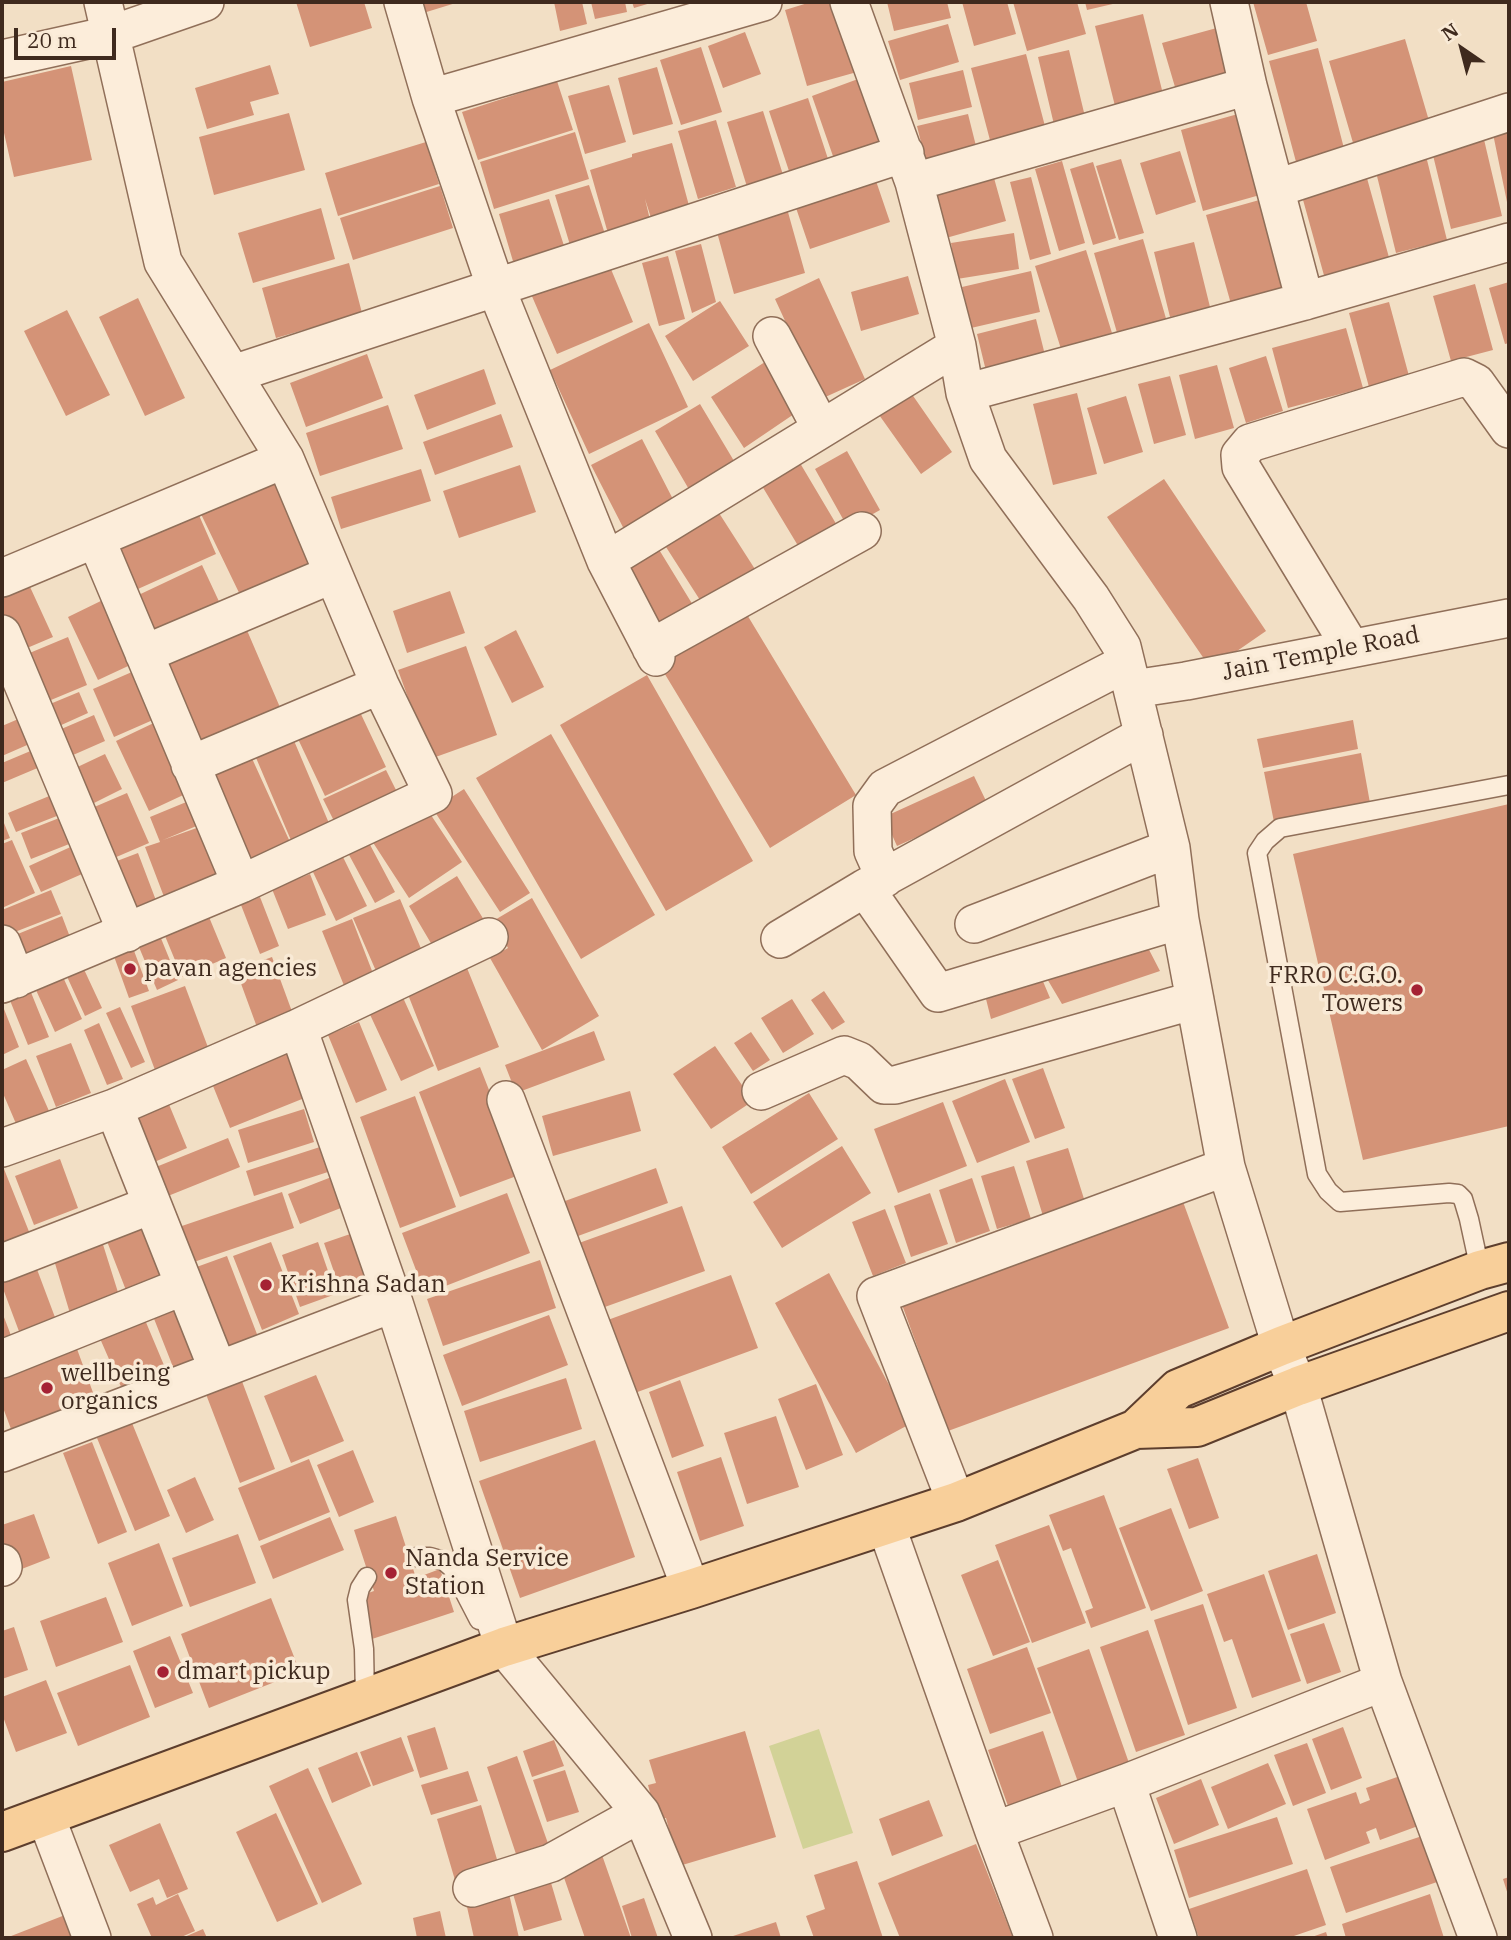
<!DOCTYPE html>
<style>
body{margin:0}
#map{position:relative;width:1511px;height:1940px;overflow:hidden;background:#f2dfc5;font-family:"IBM Plex Serif",serif}
canvas{display:block}
.frame{position:absolute;inset:0;border:4px solid #3f2a1e;pointer-events:none}
.north{position:absolute;left:1427px;top:14px;width:70px;height:70px;-webkit-text-stroke:5px #f9ead6;paint-order:stroke;rotate:325deg;font-size:19px;font-weight:700;line-height:28px;text-align:center;color:#3f2a1e}
.north::after{content:'';display:block;margin:auto;width:24px;height:32px;background:#3f2a1e;clip-path:polygon(50% 0,100% 100%,50% 72%,0 100%)}
.scale{position:absolute;left:14px;top:28px;width:102px;height:32px;box-sizing:border-box;border:4px solid #3f2a1e;border-top:0;padding-left:9px;font-size:21px;line-height:24px;white-space:nowrap;color:#3f2a1e;-webkit-text-stroke:5px #f9ead6;paint-order:stroke}
</style>
<div id="map">
<canvas width="1511" height="1940"></canvas>
<div class="frame"></div>
<div class="north">N</div>
<div class="scale">20 m</div>
</div>
<script>
const c = document.querySelector('canvas').getContext('2d');
c.lineJoin = 'round';
function paint(path, color) {
  c.fillStyle = color;
  c.fill(path, 'evenodd');
}
function toPath(rows) {
  const path = new Path2D();
  for (const r of rows) {
    path.moveTo(r[0], r[1]);
    for (let i = 2; i < r.length; i += 2) path.lineTo(r[i], r[i + 1]);
  }
  return path;
}
function stroke(path, color, width, dash) {
  c.strokeStyle = color;
  c.lineWidth = width;
  c.lineCap = dash ? 'butt' : 'round';
  c.setLineDash(dash || []);
  c.stroke(path);
}
function write(font, color, halo, rows, align = 'center') {
  c.font = font + ' "IBM Plex Serif",serif';
  c.lineWidth = 7;
  c.setLineDash([]);
  c.textBaseline = 'middle';
  c.strokeStyle = halo;
  c.fillStyle = color;
  for (const [text, x, y, turn = 0] of rows) {
    c.save();
    c.translate(x, y);
    c.rotate((+turn || 0) * Math.PI / 180);
    c.textAlign = isNaN(turn) ? turn : align;
    if (halo) c.strokeText(text, 0, 0);
    c.fillText(text, 0, 0);
    c.restore();
  }
}
paint(toPath([
 [819,1729,853,1833,803,1849,769,1746]
]), '#d2d297');
paint(toPath([
 [296,2,364,2,372,28,310,47],
 [416,2,459,2,420,14],
 [554,2,582,2,587,24,560,31],
 [591,2,625,2,627,12,595,19],
 [632,2,654,2,634,8],
 [811,2,836,2,857,72,807,86,785,10],
 [887,2,947,2,951,18,894,31],
 [962,2,1007,2,1016,34,974,46],
 [1013,2,1077,2,1086,34,1027,51],
 [1085,2,1117,2,1117,3,1087,10],
 [1253,2,1306,2,1317,41,1268,55],
 [1143,14,1164,98,1116,110,1095,26],
 [948,24,959,62,900,80,888,41],
 [1224,26,1236,70,1175,87,1162,43],
 [745,32,761,74,723,88,708,46],
 [1405,39,1432,131,1356,153,1329,61],
 [701,47,722,112,681,125,660,60],
 [1318,48,1347,160,1299,173,1269,61],
 [1069,50,1087,125,1056,133,1038,57],
 [1026,54,1046,130,991,144,971,68],
 [270,65,279,94,250,102,254,115,207,129,195,88],
 [71,66,92,160,14,177,2,124,2,82],
 [657,67,673,124,633,135,618,78],
 [963,70,972,107,918,120,909,83],
 [858,79,881,142,834,159,812,96],
 [557,81,573,130,478,160,462,112],
 [609,85,626,142,585,154,568,96],
 [808,98,831,168,792,180,769,111],
 [763,111,784,178,748,190,727,122],
 [1245,112,1267,193,1203,211,1181,130],
 [289,113,305,170,214,195,199,137],
 [968,114,978,154,927,167,917,126],
 [716,120,736,187,698,199,678,131],
 [1509,120,1509,207,1508,207,1491,124],
 [1482,131,1502,216,1451,229,1430,143],
 [575,132,589,179,494,209,480,162],
 [426,142,439,184,338,216,325,173],
 [672,143,691,213,653,224,645,199,651,224,609,237,590,170,632,157,632,154],
 [1180,151,1196,202,1156,215,1140,163],
 [1425,152,1447,240,1396,253,1374,164],
 [1121,159,1144,233,1119,240,1096,166],
 [1062,161,1085,243,1059,251,1035,169],
 [1093,162,1116,238,1093,245,1070,169],
 [1365,171,1390,261,1325,279,1300,189],
 [1031,177,1051,254,1030,260,1010,182],
 [875,178,890,222,810,249,795,205],
 [994,178,1006,221,946,238,934,194],
 [589,185,605,234,570,245,555,195],
 [440,186,453,228,353,260,340,218],
 [1270,197,1296,286,1231,304,1206,215],
 [549,199,566,252,515,268,499,214],
 [786,205,805,273,734,294,715,225],
 [321,208,335,259,253,283,238,233],
 [1014,233,1019,269,957,279,951,243],
 [1143,239,1167,322,1118,336,1094,253],
 [1194,242,1210,307,1170,317,1154,252],
 [701,244,716,302,692,313,675,251],
 [1086,250,1112,333,1061,349,1035,266],
 [668,256,685,319,659,326,642,263],
 [608,262,633,322,557,354,531,294],
 [349,263,362,313,276,338,262,288],
 [1031,271,1040,312,971,328,962,287],
 [908,276,919,314,861,331,851,292],
 [819,278,865,379,821,399,775,299],
 [1509,282,1509,343,1505,344,1489,288],
 [1475,284,1493,350,1451,361,1433,296],
 [138,298,185,398,145,416,99,317],
 [720,301,749,346,693,381,665,336],
 [1389,302,1409,376,1369,387,1349,313],
 [67,310,110,395,66,416,24,331],
 [1036,319,1045,355,986,371,977,334],
 [649,323,688,407,589,454,550,370],
 [1346,328,1363,388,1288,408,1272,348],
 [367,354,383,398,306,427,290,383],
 [1266,356,1283,411,1246,423,1229,368],
 [768,360,800,410,744,448,711,397],
 [1217,365,1234,428,1195,439,1179,375],
 [484,369,496,404,427,430,414,395],
 [1170,376,1186,435,1154,444,1138,384],
 [909,390,952,452,921,474,877,412],
 [1077,393,1097,474,1053,485,1033,404],
 [1126,396,1143,452,1104,464,1087,408],
 [700,404,740,471,694,498,655,431],
 [388,405,403,449,320,476,306,433],
 [501,414,513,447,435,475,423,442],
 [642,439,678,509,627,535,591,465],
 [847,451,880,510,848,528,815,469],
 [797,458,838,527,800,549,759,481],
 [520,465,536,512,459,538,443,491],
 [421,469,431,501,341,529,331,497],
 [276,475,319,567,244,603,200,512],
 [1164,479,1266,631,1211,669,1107,517],
 [198,513,216,554,129,593,111,552],
 [719,513,760,577,707,611,666,547],
 [655,543,699,615,666,634,623,563],
 [202,565,223,610,151,644,130,599],
 [25,576,53,637,20,651,2,611,2,587],
 [450,591,465,633,407,653,393,611],
 [109,597,139,661,98,680,68,617],
 [746,613,856,795,770,848,660,666],
 [243,621,285,719,200,757,157,659],
 [516,630,544,687,512,703,484,647],
 [68,637,87,685,39,705,20,657],
 [466,646,497,735,430,759,398,670],
 [141,668,162,716,114,737,93,689],
 [647,675,753,861,666,911,560,725],
 [79,692,88,713,48,731,38,709],
 [359,710,386,767,325,796,298,739],
 [94,715,105,741,64,759,52,733],
 [23,717,34,742,2,756,2,726],
 [160,720,194,790,149,811,116,741],
 [1353,720,1358,749,1263,768,1257,739],
 [551,734,655,915,581,959,476,778],
 [292,736,331,828,293,845,254,753],
 [40,747,47,764,2,783,2,763],
 [1361,753,1370,803,1274,822,1264,772],
 [105,754,122,789,86,807,69,771],
 [250,754,290,842,245,863,205,775],
 [386,770,401,800,338,829,323,799],
 [974,776,988,805,897,846,884,817],
 [464,789,530,893,500,912,433,809],
 [59,792,67,812,16,832,8,813],
 [127,793,149,843,107,861,85,811],
 [196,798,206,822,163,840,205,825,226,879,166,902,145,847,160,842,150,817],
 [1509,804,1509,1126,1363,1160,1293,854],
 [425,806,462,862,409,898,372,841],
 [72,813,82,839,31,859,21,833],
 [2,818,10,838,2,841],
 [12,840,35,893,2,908,2,844],
 [368,841,395,892,375,903,348,853],
 [77,844,89,871,41,892,29,866],
 [138,853,160,911,130,922,109,864],
 [343,857,367,906,336,921,313,872],
 [310,874,326,915,288,929,272,889],
 [457,876,484,920,435,950,409,906],
 [51,890,61,914,2,937,2,910],
 [260,897,279,946,260,954,241,905],
 [532,898,599,1016,542,1050,490,958,508,948,493,921],
 [400,899,425,958,379,978,353,918],
 [62,916,73,945,14,968,3,940],
 [209,917,226,958,182,977,165,936],
 [352,919,374,976,345,988,322,931],
 [158,931,178,980,157,990,136,940],
 [130,940,149,991,129,998,111,948],
 [1145,942,1160,971,1062,1004,1046,977],
 [272,957,294,1017,258,1030,236,970],
 [81,963,102,1008,85,1016,64,970],
 [467,968,499,1047,438,1071,407,992],
 [63,977,82,1019,55,1032,36,990],
 [1042,979,1050,998,991,1019,986,999],
 [185,986,209,1050,155,1070,131,1006],
 [30,990,49,1037,28,1045,9,998],
 [400,991,434,1066,401,1081,366,1006],
 [824,991,845,1022,832,1030,811,1000],
 [792,999,814,1034,783,1053,761,1018],
 [2,1004,19,1047,2,1055],
 [120,1007,145,1062,131,1068,106,1013],
 [359,1022,387,1090,356,1103,328,1035],
 [99,1023,123,1079,107,1085,84,1030],
 [594,1031,605,1060,516,1093,505,1065],
 [751,1032,770,1060,753,1071,734,1043],
 [71,1043,91,1093,56,1107,36,1056],
 [715,1046,753,1101,711,1129,673,1074],
 [288,1050,307,1097,230,1128,211,1081],
 [26,1059,49,1111,17,1126,2,1091,2,1070],
 [480,1067,522,1174,460,1197,419,1092],
 [1043,1068,1065,1128,1035,1139,1012,1079],
 [1005,1079,1030,1142,977,1163,952,1101],
 [630,1091,641,1131,553,1156,542,1116],
 [809,1093,838,1139,751,1194,722,1147],
 [415,1096,456,1207,400,1228,360,1117],
 [168,1102,187,1148,145,1166,126,1119],
 [943,1102,967,1166,898,1193,874,1129],
 [304,1109,314,1142,248,1163,238,1130],
 [228,1138,240,1167,163,1198,151,1169],
 [323,1146,331,1171,254,1196,246,1171],
 [842,1146,871,1193,782,1248,753,1202],
 [1068,1148,1085,1202,1043,1216,1026,1161],
 [60,1159,78,1208,34,1225,15,1176],
 [1014,1166,1031,1219,997,1229,981,1176],
 [656,1168,668,1203,578,1236,565,1201],
 [4,1169,32,1239,2,1251,2,1170],
 [334,1176,346,1206,300,1224,288,1194],
 [972,1178,990,1231,956,1243,939,1190],
 [282,1192,294,1228,185,1265,173,1229],
 [507,1193,530,1253,425,1294,402,1233],
 [930,1193,948,1244,911,1257,894,1206],
 [1182,1199,1229,1328,948,1431,901,1302],
 [682,1206,705,1271,602,1308,579,1243],
 [885,1209,906,1263,873,1276,852,1222],
 [141,1216,167,1284,129,1298,103,1231],
 [356,1232,373,1281,341,1292,324,1243],
 [100,1235,122,1305,72,1320,51,1250],
 [271,1242,299,1314,262,1330,233,1256],
 [318,1242,336,1294,300,1307,282,1255],
 [32,1256,56,1320,20,1334,2,1286,2,1268],
 [227,1256,260,1342,224,1356,191,1269],
 [540,1260,556,1308,443,1346,427,1299],
 [829,1273,910,1424,856,1453,775,1303],
 [731,1275,758,1348,632,1394,605,1321],
 [175,1295,202,1362,175,1372,149,1306],
 [140,1308,166,1370,122,1389,95,1327],
 [2,1312,12,1338,2,1342],
 [549,1315,568,1365,462,1406,443,1355],
 [77,1349,95,1398,11,1429,2,1405,2,1377],
 [316,1375,344,1441,291,1463,264,1396],
 [240,1376,275,1469,240,1483,204,1389],
 [566,1378,582,1429,480,1462,464,1411],
 [680,1380,704,1446,672,1458,649,1392],
 [816,1384,843,1455,806,1470,778,1399],
 [776,1416,799,1487,747,1504,724,1433],
 [132,1423,170,1516,135,1531,97,1438],
 [595,1440,635,1557,520,1598,479,1481],
 [92,1442,127,1532,98,1544,63,1453],
 [353,1450,374,1502,339,1517,317,1465],
 [721,1457,744,1526,700,1541,677,1472],
 [1198,1458,1219,1518,1189,1529,1167,1469],
 [309,1459,330,1512,259,1541,238,1488],
 [195,1477,214,1520,186,1533,167,1490],
 [1104,1495,1146,1608,1091,1628,1085,1611,1093,1608,1071,1548,1063,1551,1049,1515],
 [1171,1508,1203,1591,1151,1611,1119,1528],
 [34,1514,50,1558,14,1572,2,1537,2,1525],
 [396,1516,416,1578,440,1569,454,1612,372,1639,359,1596,374,1591,354,1530],
 [330,1517,344,1550,273,1579,260,1546],
 [1049,1525,1086,1623,1032,1643,995,1545],
 [238,1534,256,1583,190,1607,172,1558],
 [159,1543,183,1606,132,1626,108,1563],
 [1317,1554,1336,1613,1288,1630,1268,1571],
 [998,1560,1030,1642,993,1656,961,1575],
 [1264,1574,1301,1681,1252,1698,1232,1639,1224,1642,1207,1594],
 [106,1597,123,1642,56,1667,40,1621],
 [271,1598,300,1672,209,1708,181,1634],
 [1203,1604,1237,1708,1188,1725,1154,1620],
 [1324,1623,1341,1672,1307,1684,1290,1634],
 [14,1627,28,1670,2,1679,2,1631],
 [1148,1630,1185,1735,1136,1752,1100,1647],
 [170,1636,193,1693,155,1708,133,1651],
 [1027,1647,1051,1713,990,1734,967,1669],
 [1089,1649,1129,1763,1078,1782,1037,1668],
 [130,1665,150,1717,78,1746,57,1693],
 [46,1680,67,1733,16,1752,2,1714,2,1697],
 [435,1727,448,1769,420,1778,407,1736],
 [1343,1727,1362,1778,1331,1790,1312,1739],
 [745,1731,776,1837,679,1866,666,1818,657,1820,648,1785,656,1783,649,1760],
 [1043,1731,1062,1787,1008,1806,988,1750],
 [401,1737,414,1771,373,1786,360,1752],
 [554,1740,564,1766,532,1777,523,1751],
 [1307,1743,1326,1793,1293,1806,1274,1755],
 [357,1752,371,1786,332,1803,318,1768],
 [517,1756,550,1849,518,1860,487,1767],
 [1268,1763,1286,1804,1228,1829,1211,1787],
 [308,1768,362,1884,322,1903,269,1786],
 [565,1770,579,1812,547,1822,533,1780],
 [468,1771,478,1801,431,1815,421,1785],
 [1400,1776,1418,1826,1380,1840,1376,1828,1366,1832,1370,1843,1325,1860,1307,1809,1356,1792,1360,1804,1370,1800,1366,1788],
 [1201,1779,1219,1825,1174,1844,1156,1798],
 [929,1800,943,1836,892,1856,879,1819],
 [481,1805,501,1873,457,1887,437,1819],
 [276,1813,318,1904,277,1922,236,1832],
 [1277,1817,1293,1864,1189,1898,1174,1850],
 [160,1823,188,1889,167,1898,159,1879,130,1892,109,1845],
 [1425,1835,1440,1881,1346,1913,1330,1867],
 [976,1844,1013,1938,900,1938,878,1883],
 [602,1855,631,1938,585,1938,561,1869],
 [857,1861,883,1938,814,1938,806,1916,825,1909,814,1875],
 [1307,1869,1326,1925,1288,1938,1199,1938,1189,1909],
 [549,1876,562,1920,524,1931,511,1887],
 [1509,1877,1509,1898,1503,1879],
 [508,1889,519,1938,474,1938,465,1898],
 [178,1894,195,1931,179,1938,152,1938,137,1904,153,1897,156,1905],
 [1430,1894,1444,1938,1346,1938,1342,1924],
 [644,1898,658,1938,632,1938,622,1906],
 [440,1911,446,1938,417,1938,413,1918],
 [65,1915,74,1938,6,1938],
 [776,1922,781,1938,733,1938,733,1936],
 [203,1929,207,1938,182,1938],
 [1326,1932,1328,1938,1309,1938]
]), '#d49377');
const lane = toPath([
 [1480,1270,1469,1219,1463,1199,1458,1194,1449,1193,1340,1202,1328,1191,1317,1174,1257,853,1265,841,1280,828,1509,785],
 [416,1557,430,1557,444,1561,452,1568,479,1620],
 [365,1698,364,1649,357,1600,360,1588,367,1577]
]);
const street = toPath([
 [403,2,431,98,496,288,606,561,656,657],
 [849,2,914,182,957,346,965,393,988,459,1091,598,1122,647,1171,848,1180,920,1226,1167,1281,1346,1298,1386,1383,1682],
 [1229,2,1248,86,1305,301],
 [2,59,110,35,205,2],
 [431,98,763,2],
 [914,182,1248,86],
 [1277,188,1509,112],
 [772,336,821,428],
 [233,374,905,153],
 [965,393,1305,301,1509,242],
 [96,539,241,884],
 [606,561,957,346],
 [2,578,285,459],
 [2,634,127,933],
 [651,648,862,531],
 [1351,648,1241,467,1240,455,1250,443,1464,377,1476,383,1509,429],
 [144,654,333,574],
 [1133,689,1186,681,1509,618],
 [190,765,380,685],
 [885,878,873,851,872,806,885,788,1126,663],
 [865,888,938,993,1180,920],
 [974,924,1171,848],
 [780,939,865,888,1144,735],
 [2,944,16,979],
 [2,984,241,884,433,794,380,685,285,459,163,262,103,2],
 [298,1028,394,1303,504,1647,641,1813,693,1938],
 [761,1091,844,1055,859,1061,884,1085,895,1085,1195,1000],
 [506,1100,691,1589],
 [114,1108,218,1370],
 [2,1148,114,1108,298,1028,489,937],
 [2,1263,151,1205],
 [2,1359,184,1286],
 [2,1453,394,1303],
 [956,1502,876,1296,1226,1167],
 [886,1525,994,1831,1034,1938],
 [2,1563,3,1567],
 [1126,1783,1178,1938],
 [46,1817,92,1938],
 [994,1831,1126,1783,1383,1682,1478,1938],
 [472,1888,551,1863,641,1813]
]);
const primary = toPath([
 [1136,1429,1178,1389,1281,1346,1480,1270,1509,1262],
 [2,1832,504,1647,691,1589,956,1502,1136,1429,1197,1427,1298,1386,1509,1311]
]);
stroke(lane, '#906f59', 21);
stroke(street, '#906f59', 40);
stroke(primary, '#5d3e2d', 42);
stroke(lane, '#fcedda', 18);
stroke(street, '#fcedda', 37);
stroke(primary, '#f8cf9a', 38);
for (const [x, y, r, color] of [
 [130,969,7,"#a52234"],
 [1417,990,7,"#a52234"],
 [266,1285,7,"#a52234"],
 [47,1388,7,"#a52234"],
 [391,1573,7,"#a52234"],
 [163,1672,7,"#a52234"]
]) {
  const dot = new Path2D();
  dot.arc(x, y, r, 0, 2 * Math.PI);
  c.fillStyle = color;
  c.fill(dot);
  stroke(dot, '#f9ead6', 2.5);
}
write('24px', '#3f2a1e', '#f9ead6', [
 ["Jain Temple Road",1321,654,-11]
]);
write('24px', '#3f2a1e', '#f9ead6', [
 ["pavan agencies",144,969],
 ["FRRO C.G.O.",1403,976,"right"],
 ["Towers",1403,1004,"right"],
 ["Krishna Sadan",280,1285],
 ["wellbeing",61,1374],
 ["organics",61,1402],
 ["Nanda Service",405,1559],
 ["Station",405,1587],
 ["dmart pickup",177,1672]
], 'left');
</script>
